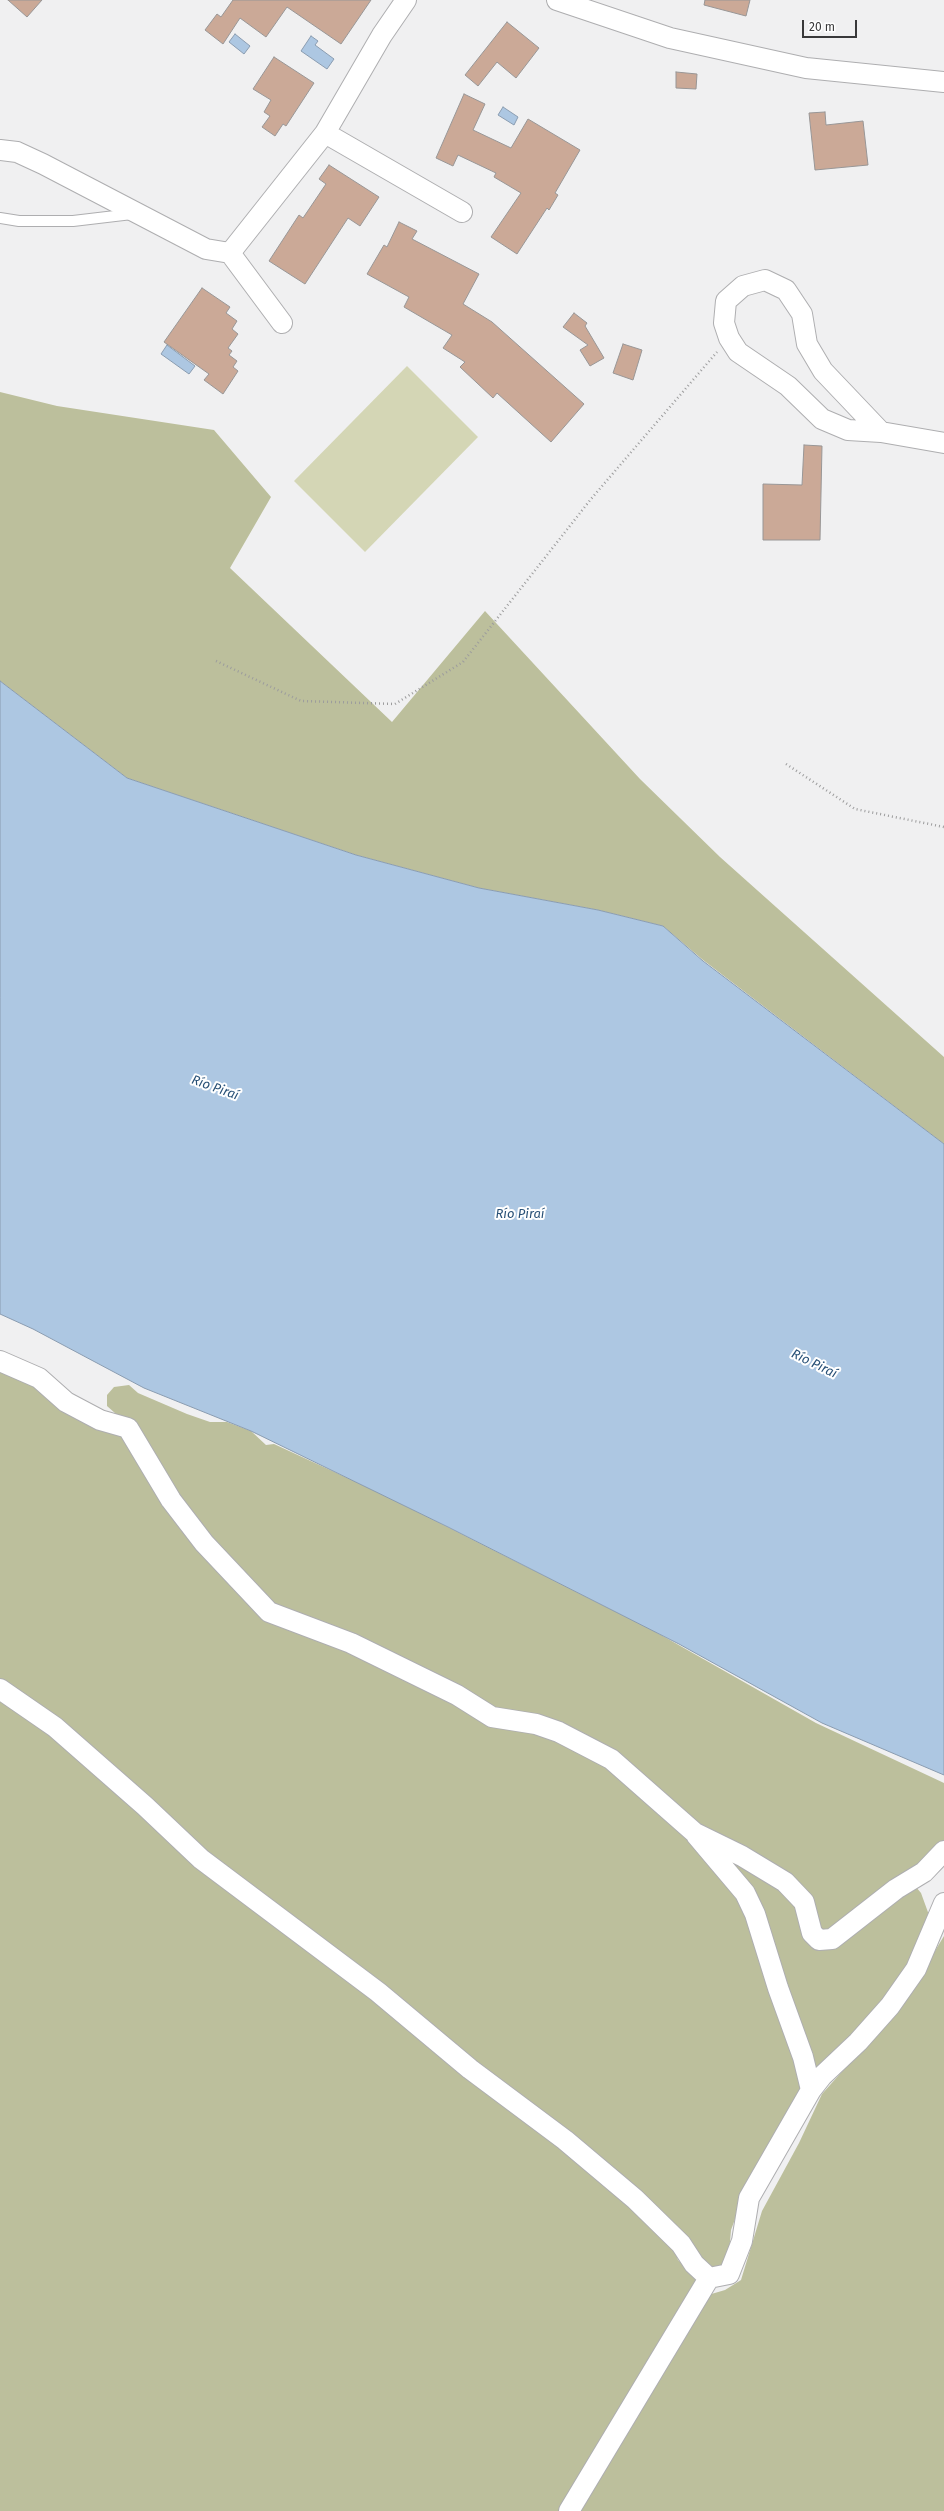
<!DOCTYPE html>
<meta charset="utf-8">
<style>
body{margin:0}
#map{position:relative;width:944px;height:2511px;overflow:hidden;background:#f0f0f1;font-family:"Fira Sans",sans-serif}
canvas{display:block}
.scale{position:absolute;left:802px;top:20px;width:55px;height:18px;box-sizing:border-box;border:2px solid #39393a;border-top:0;padding-left:5px;font-size:12px;line-height:14px;white-space:nowrap;color:#39393a;-webkit-text-stroke:3px #fff;paint-order:stroke}
</style>
<div id="map">
<canvas width="944" height="2511"></canvas>
<div class="scale">20 m</div>
</div>
<script>
const c = document.querySelector('canvas').getContext('2d');
c.lineJoin = 'round';
function paint(path, color) {
  c.fillStyle = color;
  c.fill(path, 'evenodd');
}
function toPath(rows) {
  const path = new Path2D();
  for (const r of rows) {
    path.moveTo(r[0], r[1]);
    for (let i = 2; i < r.length; i += 2) path.lineTo(r[i], r[i + 1]);
  }
  return path;
}
function stroke(path, color, width, dash) {
  c.strokeStyle = color;
  c.lineWidth = width;
  c.lineCap = dash ? 'butt' : 'round';
  c.setLineDash(dash || []);
  c.stroke(path);
}
function write(font, color, halo, rows, align = 'center') {
  c.font = font + ' "Fira Sans",sans-serif';
  c.lineWidth = 4;
  c.setLineDash([]);
  c.textBaseline = 'middle';
  c.strokeStyle = halo;
  c.fillStyle = color;
  for (const [text, x, y, turn = 0] of rows) {
    c.save();
    c.translate(x, y);
    c.rotate((+turn || 0) * Math.PI / 180);
    c.textAlign = isNaN(turn) ? turn : align;
    if (halo) c.strokeText(text, 0, 0);
    c.fillText(text, 0, 0);
    c.restore();
  }
}
paint(toPath([
 [407,366,478,437,365,552,294,481]
]), '#d4d6b5');
paint(toPath([
 [0,392,57,406,214,430,271,497,230,568,392,722,485,611,640,779,720,857,944,1057,944,1144,703,960,663,926,598,910,479,888,356,855,127,778,0,681],
 [0,1366,122,1431,267,1616,556,1734,639,1786,736,1888,807,2082,741,2203,731,2230,728,2265,714,2269,0,1682],
 [129,1385,138,1393,187,1414,210,1422,227,1422,251,1431,266,1445,274,1444,382,1494,654,1631,816,1723,944,1783,944,1848,825,1939,806,1902,645,1783,273,1608,207,1536,125,1422,107,1406,107,1395,114,1387],
 [0,1696,565,2147,673,2246,678,2260,699,2280,565,2511,0,2511],
 [708,1842,785,1886,811,1938,916,1887,921,1893,929,1915,916,1960,817,2078,779,1976],
 [944,1936,944,2511,576,2511,708,2295,725,2290,741,2280,762,2211,799,2143,822,2094,904,2002]
]), '#bcbf9c');
const water = toPath([
 [235,34,250,46,244,54,229,42,235,34],
 [311,36,318,41,315,45,334,59,327,69,301,51,311,36],
 [503,107,518,117,514,125,498,115,503,107],
 [167,345,195,366,189,374,161,354,167,345],
 [0,681,127,778,356,855,479,888,598,910,663,926,703,961,944,1144,944,1775,822,1723,679,1644,448,1527,251,1431,144,1388,33,1329,0,1314,0,681]
]);
paint(water, '#adc7e2');
stroke(water, '#8a9cb0', 1);
const building = toPath([
 [8,0,42,0,27,17,8,0],
 [233,0,371,0,341,44,287,7,266,37,240,18,223,44,205,30,217,14,221,17,233,0],
 [705,0,750,0,746,16,704,5,705,0],
 [507,22,539,48,516,78,497,62,478,86,465,75,507,22],
 [274,57,314,83,286,126,283,124,275,136,262,127,270,116,264,112,271,100,253,89,274,57],
 [676,72,697,74,696,89,676,88,676,72],
 [464,94,485,104,473,130,511,148,528,119,580,150,555,193,558,195,549,210,547,208,517,254,491,237,521,193,494,177,496,173,458,155,453,166,436,158,464,94],
 [825,112,826,125,863,121,868,165,815,170,809,113,825,112],
 [329,165,379,197,360,226,348,218,305,284,269,261,299,215,303,218,326,184,319,179,329,165],
 [399,222,417,231,412,239,479,274,463,304,492,322,584,404,551,442,497,393,493,398,460,367,465,362,443,348,452,335,404,307,409,297,367,274,384,245,387,247,399,222],
 [202,288,230,307,226,313,237,321,232,329,238,334,228,348,232,351,229,355,237,361,233,367,238,371,223,394,204,380,209,374,164,342,202,288],
 [574,313,587,323,585,326,604,358,590,366,580,350,588,345,563,327,574,313],
 [623,344,642,350,633,380,613,373,623,344],
 [804,445,822,446,820,540,763,540,763,484,802,485,804,445]
]);
paint(building, '#cba997');
stroke(building, '#989696', 1);
const lane = toPath([
 [0,218,19,221,73,221,132,214]
]);
const street = toPath([
 [557,0,670,38,806,68,944,82],
 [325,133,462,212],
 [0,150,17,152,43,164,206,249,230,253,282,323],
 [230,253,325,133,382,35,406,0],
 [881,432,823,371,807,344,802,314,786,290,765,280,743,286,726,301,724,323,729,338,738,352,788,386,822,419,848,430,881,432,944,443],
 [0,1361,39,1378,66,1402,100,1420,128,1428,171,1500,204,1543,269,1612,351,1643,457,1695,492,1717,536,1724,559,1732,611,1759,695,1833,742,1856,785,1882,804,1902,812,1933,819,1940,832,1939,896,1889,924,1872,944,1851],
 [0,1689,55,1727,145,1806,201,1859,378,1992,470,2069,565,2140,635,2199,681,2244,694,2264,709,2278],
 [696,1835,745,1893,755,1914,778,1988,803,2057,811,2090],
 [569,2511,709,2278,729,2274,742,2241,749,2198,811,2090,822,2076,858,2042,890,2006,916,1969,944,1903]
]);
stroke(lane, '#aeaeb0', 12);
stroke(street, '#aeaeb0', 22);
stroke(toPath([
 [216,661,301,701,395,704,463,662,591,499,717,352],
 [786,764,855,809,944,827]
]), '#9c9c9d', 2.5, [1, 3]);
stroke(lane, '#fff', 10);
stroke(street, '#fff', 20);
write('italic 13px', '#295177', '#fff', [
 ["Río Piraí",215,1088,20],
 ["Río Piraí",520,1214],
 ["Río Piraí",814,1364,26]
]);
</script>
